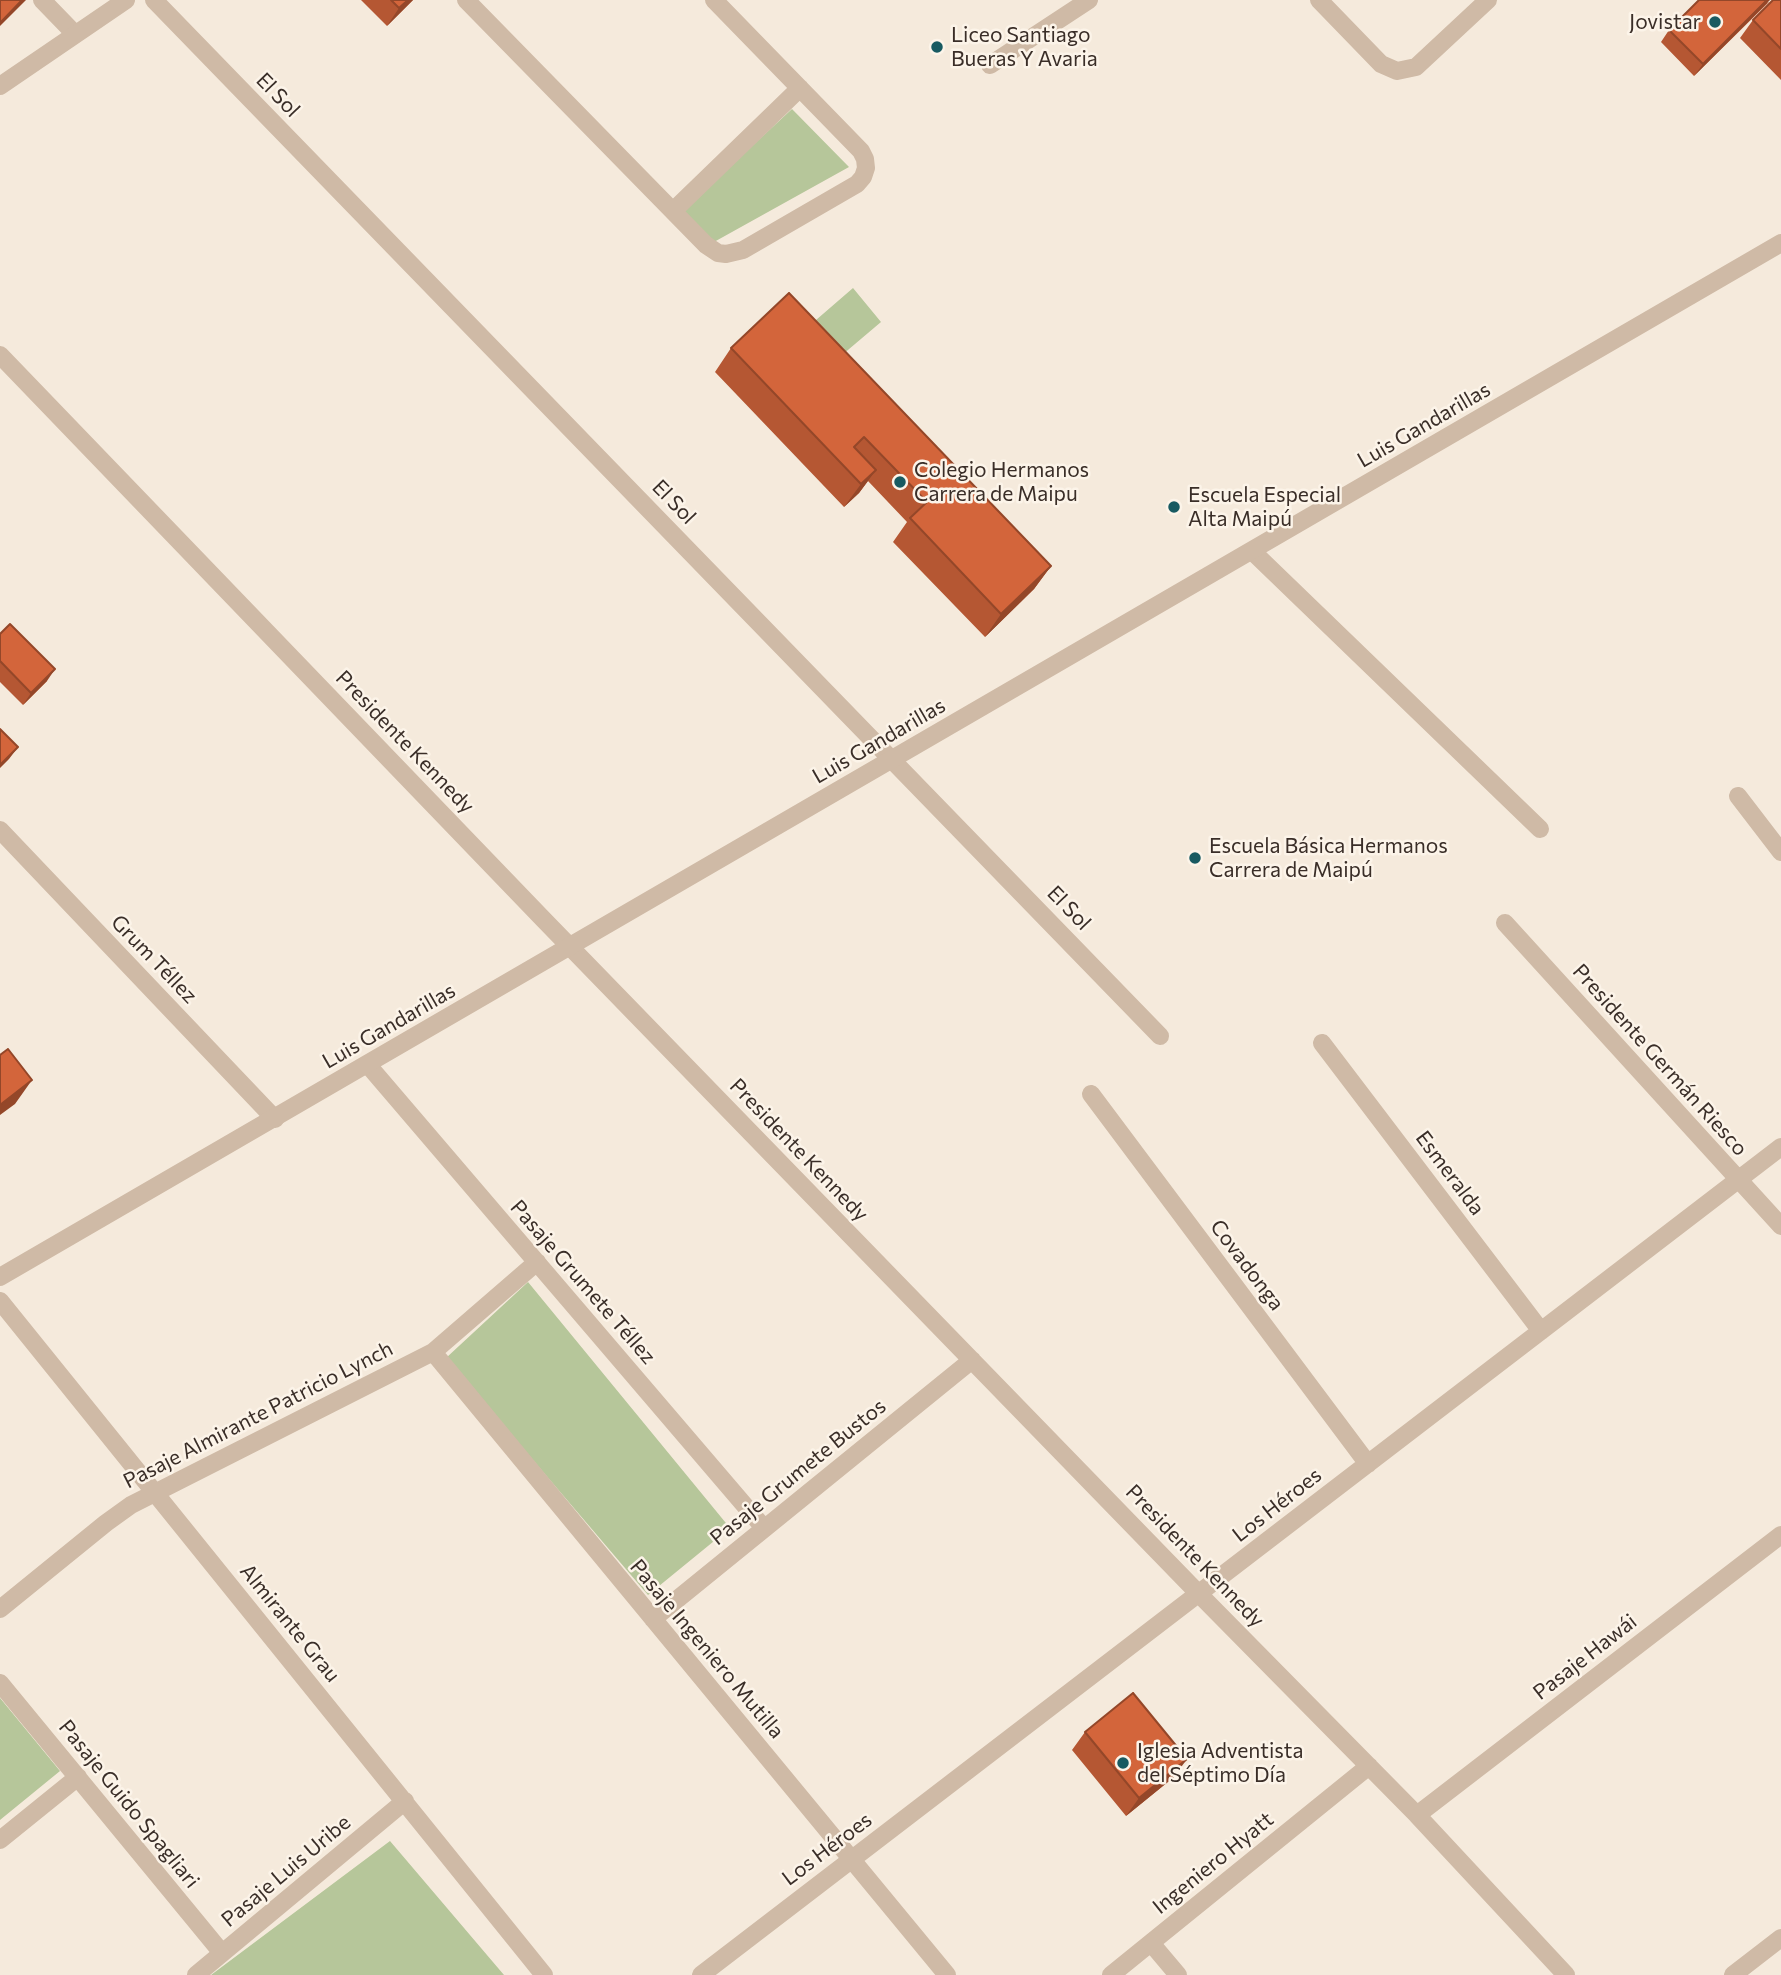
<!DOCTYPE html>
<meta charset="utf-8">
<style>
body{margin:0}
canvas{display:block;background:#f5eadc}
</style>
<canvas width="1781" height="1975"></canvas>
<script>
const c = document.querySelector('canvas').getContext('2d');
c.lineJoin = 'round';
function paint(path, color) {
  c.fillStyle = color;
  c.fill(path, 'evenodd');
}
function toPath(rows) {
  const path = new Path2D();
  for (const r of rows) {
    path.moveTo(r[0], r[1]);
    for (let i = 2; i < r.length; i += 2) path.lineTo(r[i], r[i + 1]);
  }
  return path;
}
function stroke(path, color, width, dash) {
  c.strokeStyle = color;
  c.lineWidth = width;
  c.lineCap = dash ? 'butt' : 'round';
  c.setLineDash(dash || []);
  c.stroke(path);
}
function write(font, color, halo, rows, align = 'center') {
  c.font = font + ' Commissioner,sans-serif';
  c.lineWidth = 5;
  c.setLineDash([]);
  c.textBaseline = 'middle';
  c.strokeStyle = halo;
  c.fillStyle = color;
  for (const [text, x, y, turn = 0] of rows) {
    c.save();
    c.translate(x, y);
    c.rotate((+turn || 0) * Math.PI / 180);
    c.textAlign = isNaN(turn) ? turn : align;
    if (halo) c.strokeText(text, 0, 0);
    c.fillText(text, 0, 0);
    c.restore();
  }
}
paint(toPath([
 [792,109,849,167,714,242,683,210],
 [853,288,881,322,829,366,801,333],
 [528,1282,730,1528,648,1595,446,1358],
 [0,1698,60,1771,0,1820],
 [390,1841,504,1975,211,1975]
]), '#b6c69a');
stroke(toPath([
 [42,0,75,34]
]), '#cfbaa6', 18);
stroke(toPath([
 [154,0,1160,1036],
 [466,0,706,245,718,253,726,254,743,250,857,184,863,177,866,168,865,159,861,151,714,0],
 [1319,0,1381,64,1397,71,1416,67,1488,0],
 [990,65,1089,0],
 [673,211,800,88],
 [0,355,544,920,1199,1594,1417,1815,1566,1975],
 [1252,551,1540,829],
 [1738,796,1781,852],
 [0,830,275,1119],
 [1505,923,1781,1226],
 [1322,1043,1541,1331],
 [368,1065,764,1528],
 [1091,1094,1368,1464],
 [0,1301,544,1975],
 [433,1352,947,1975],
 [0,1609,106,1523,131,1505,433,1352,537,1262],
 [653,1619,972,1360],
 [0,1683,222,1953],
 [1417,1815,1781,1535],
 [0,1840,78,1777],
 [1151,1943,1178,1975],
 [196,1975,405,1801],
 [701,1975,1781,1147],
 [1111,1975,1369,1766],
 [1733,1975,1781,1938]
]), '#cfbaa6', 18);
stroke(toPath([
 [0,86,126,0],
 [0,1277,1781,243]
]), '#cfbaa6', 18);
paint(toPath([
 [361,0,413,0,387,26],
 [1781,0,1781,80,1740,38,1753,20],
 [1769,2,1694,76,1661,42,1669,30],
 [789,293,1051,566,1034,589,985,637,893,542,907,522,868,481,859,493,844,507,715,372,731,348],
 [0,634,47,681,23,705,0,682],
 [1085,1732,1174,1777,1126,1816,1072,1750]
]), '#b55733');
paint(toPath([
 [22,0,26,0,0,26,0,23],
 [408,0,413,0,387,26,399,8],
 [1767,0,1770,0,1694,76,1703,64],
 [876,470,859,493,844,507,861,484],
 [1051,566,1034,589,985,637,1001,614],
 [55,669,47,681,23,705,31,693],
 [18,747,9,759,0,768,0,765],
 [32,1080,15,1104,0,1115,0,1105],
 [1187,1759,1174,1777,1126,1816,1139,1798]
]), '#944729');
const building = toPath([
 [0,0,22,0,0,23,0,0],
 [391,0,408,0,399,8,391,0],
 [1699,0,1767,0,1703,64,1669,30,1699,0],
 [1773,0,1781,0,1781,49,1753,20,1773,0],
 [789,293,1051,566,1001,614,910,518,927,502,864,437,854,447,876,470,861,484,731,348,789,293],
 [10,624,55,669,31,693,0,661,0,634,10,624],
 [0,729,18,747,0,765,0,729],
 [8,1049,32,1080,0,1105,0,1055,8,1049],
 [1133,1693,1187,1759,1139,1798,1085,1732,1133,1693]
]);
paint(building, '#d3653b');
stroke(building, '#944729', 2);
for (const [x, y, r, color] of [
 [1715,22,7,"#185a61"],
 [937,47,7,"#185a61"],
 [900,482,7,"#185a61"],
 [1174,507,7,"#185a61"],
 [1195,858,7,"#185a61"],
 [1123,1763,7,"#185a61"]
]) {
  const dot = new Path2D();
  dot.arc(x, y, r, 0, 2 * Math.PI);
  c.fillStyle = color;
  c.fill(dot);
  stroke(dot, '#fcf4e9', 2.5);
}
write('21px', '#3a2e28', '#fcf4e9', [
 ["Jovistar",1701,22,"right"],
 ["Liceo Santiago",951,35],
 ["Bueras Y Avaria",951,59],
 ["Colegio Hermanos",914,470],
 ["Carrera de Maipu",914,494],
 ["Escuela Especial",1188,495],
 ["Alta Maipú",1188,519],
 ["Escuela Básica Hermanos",1209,846],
 ["Carrera de Maipú",1209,870],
 ["Iglesia Adventista",1137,1751],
 ["del Séptimo Día",1137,1775]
], 'left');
write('21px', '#3a2e28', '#fcf4e9', [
 ["El Sol",278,95,46],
 ["Luis Gandarillas",1424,425,-30],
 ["El Sol",674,502,46],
 ["Luis Gandarillas",879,741,-30],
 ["Presidente Kennedy",405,742,46],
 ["El Sol",1069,908,46],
 ["Grum Téllez",154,959,46],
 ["Luis Gandarillas",389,1026,-30],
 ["Presidente Germán Riesco",1660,1060,48],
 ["Presidente Kennedy",799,1150,46],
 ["Esmeralda",1450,1173,53],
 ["Covadonga",1247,1265,53],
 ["Pasaje Grumete Téllez",583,1282,49],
 ["Pasaje Almirante Patricio Lynch",258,1415,-27],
 ["Pasaje Grumete Bustos",798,1472,-39],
 ["Los Héroes",1277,1505,-38],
 ["Presidente Kennedy",1195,1556,46],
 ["Almirante Grau",290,1623,51],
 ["Pasaje Ingeniero Mutilla",707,1649,50],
 ["Pasaje Hawái",1585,1657,-38],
 ["Pasaje Guido Spagliari",129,1804,51],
 ["Los Héroes",827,1849,-37],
 ["Ingeniero Hyatt",1213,1863,-39],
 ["Pasaje Luis Uribe",286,1871,-40]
]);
</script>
